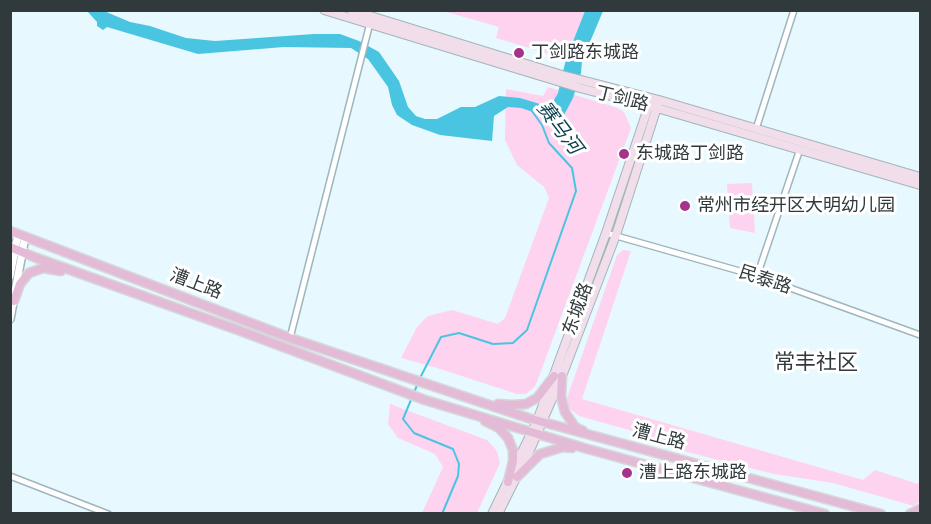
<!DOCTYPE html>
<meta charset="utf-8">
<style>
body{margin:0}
#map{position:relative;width:931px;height:524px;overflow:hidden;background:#e7f9fe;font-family:Rubik,sans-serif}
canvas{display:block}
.frame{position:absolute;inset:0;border:12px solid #30393c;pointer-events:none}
</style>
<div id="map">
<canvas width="931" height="524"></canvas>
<div class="frame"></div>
</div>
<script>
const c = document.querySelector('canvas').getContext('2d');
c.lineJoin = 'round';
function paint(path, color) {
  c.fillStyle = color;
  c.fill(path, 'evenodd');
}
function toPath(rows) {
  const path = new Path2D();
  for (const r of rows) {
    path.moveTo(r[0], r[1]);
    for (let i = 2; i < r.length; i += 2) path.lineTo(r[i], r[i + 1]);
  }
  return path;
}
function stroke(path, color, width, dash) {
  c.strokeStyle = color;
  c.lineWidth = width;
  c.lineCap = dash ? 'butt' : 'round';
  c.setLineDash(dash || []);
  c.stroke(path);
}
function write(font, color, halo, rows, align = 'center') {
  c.font = font + ' Rubik,"Noto Sans SC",sans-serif';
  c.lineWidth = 6;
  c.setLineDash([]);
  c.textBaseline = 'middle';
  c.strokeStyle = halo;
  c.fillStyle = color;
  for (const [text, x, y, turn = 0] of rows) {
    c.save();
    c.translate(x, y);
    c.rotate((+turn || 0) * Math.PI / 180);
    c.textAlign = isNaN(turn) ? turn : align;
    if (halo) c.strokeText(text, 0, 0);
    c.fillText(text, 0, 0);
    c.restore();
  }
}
paint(toPath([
 [443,11,585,11,566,59,496,38,499,27],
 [548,87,615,107,624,112,631,128,535,387,526,394,517,394,437,368,401,358,417,327,428,316,452,310,498,324,505,318,549,198,544,187,517,165,505,140,506,89,543,96],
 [752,183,755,233,730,228,727,184],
 [623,250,631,251,582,399,863,480,875,470,918,484,920,478,920,501,914,506,833,483,774,474,687,452,647,435,579,416,569,408,567,398,617,255],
 [390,404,487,440,497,451,500,463,477,513,422,513,443,467,435,454,398,438,388,424]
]), '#fdd3ef');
paint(toPath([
 [87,11,104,11,130,22,150,26,186,38,215,41,314,34,340,34,359,41,379,52,399,81,408,107,416,116,425,119,437,119,461,107,475,107,499,96,520,98,550,107,558,93,566,59,585,11,603,11,582,61,581,73,573,98,563,117,557,120,521,108,508,107,494,116,492,141,440,135,412,125,397,115,392,105,388,87,368,59,351,48,284,47,198,54,107,27,103,30,97,26,97,22]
]), '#4ac5e1');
stroke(toPath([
 [420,378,441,337,459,333,493,344,513,343,527,330,576,191,572,168,549,143,542,125,532,111],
 [418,383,403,419,414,433,453,449,459,464,458,476,442,514]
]), '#4ac5e1', 2);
const minor = toPath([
 [756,129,794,10],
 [606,233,757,276,920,335],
 [757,276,800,149],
 [290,338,370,23],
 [10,476,108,514]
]);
const tertiary = toPath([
 [10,276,18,234],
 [10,319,25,237]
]);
const secondary = toPath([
 [324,10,580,88,657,108,920,185],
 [351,10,562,75,659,100,920,177],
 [492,514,537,421,606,233,650,102],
 [498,514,530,450,562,376,616,235,658,104]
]);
const primary = toPath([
 [10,231,290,338,528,418,881,514],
 [10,247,34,257,238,330,425,400,584,448,825,514],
 [14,301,20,284,29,273,43,268,61,271],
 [562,376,561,397,565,412,575,427,583,431],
 [498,404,512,405,526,404,537,398,554,376],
 [485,421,499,428,508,438,513,450,513,461,508,482],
 [517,477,540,454,563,447,572,448],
 [910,514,920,509]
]);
stroke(minor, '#a0b6bc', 8);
stroke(tertiary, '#a0b6bc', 10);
stroke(secondary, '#a0b6bc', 10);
stroke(primary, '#d6d7d8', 11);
stroke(minor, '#fff', 5);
stroke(tertiary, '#fff', 7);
stroke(secondary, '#f2ddeb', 8);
stroke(primary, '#e4bbd7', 8);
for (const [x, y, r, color] of [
 [519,53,6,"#a6328c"],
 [624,154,6,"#a6328c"],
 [685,206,6,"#a6328c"],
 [627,473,6,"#a6328c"]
]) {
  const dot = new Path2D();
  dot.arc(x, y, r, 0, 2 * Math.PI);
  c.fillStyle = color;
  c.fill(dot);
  stroke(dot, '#fff', 2);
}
write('18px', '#30393c', '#fff', [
 ["丁剑路东城路",531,53],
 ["东城路丁剑路",636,154],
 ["常州市经开区大明幼儿园",697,206],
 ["漕上路东城路",639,473]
], 'left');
write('18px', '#30393c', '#fff', [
 ["丁剑路",622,99,14],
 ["民泰路",765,280,18],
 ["漕上路",196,284,21],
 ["东城路",578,309,-70],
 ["漕上路",659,437,15]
]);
write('italic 20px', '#0d4450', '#fff', [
 ["赛马河",559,128,53]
]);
write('21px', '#30393c', '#fff', [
 ["常丰社区",816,363]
]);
</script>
